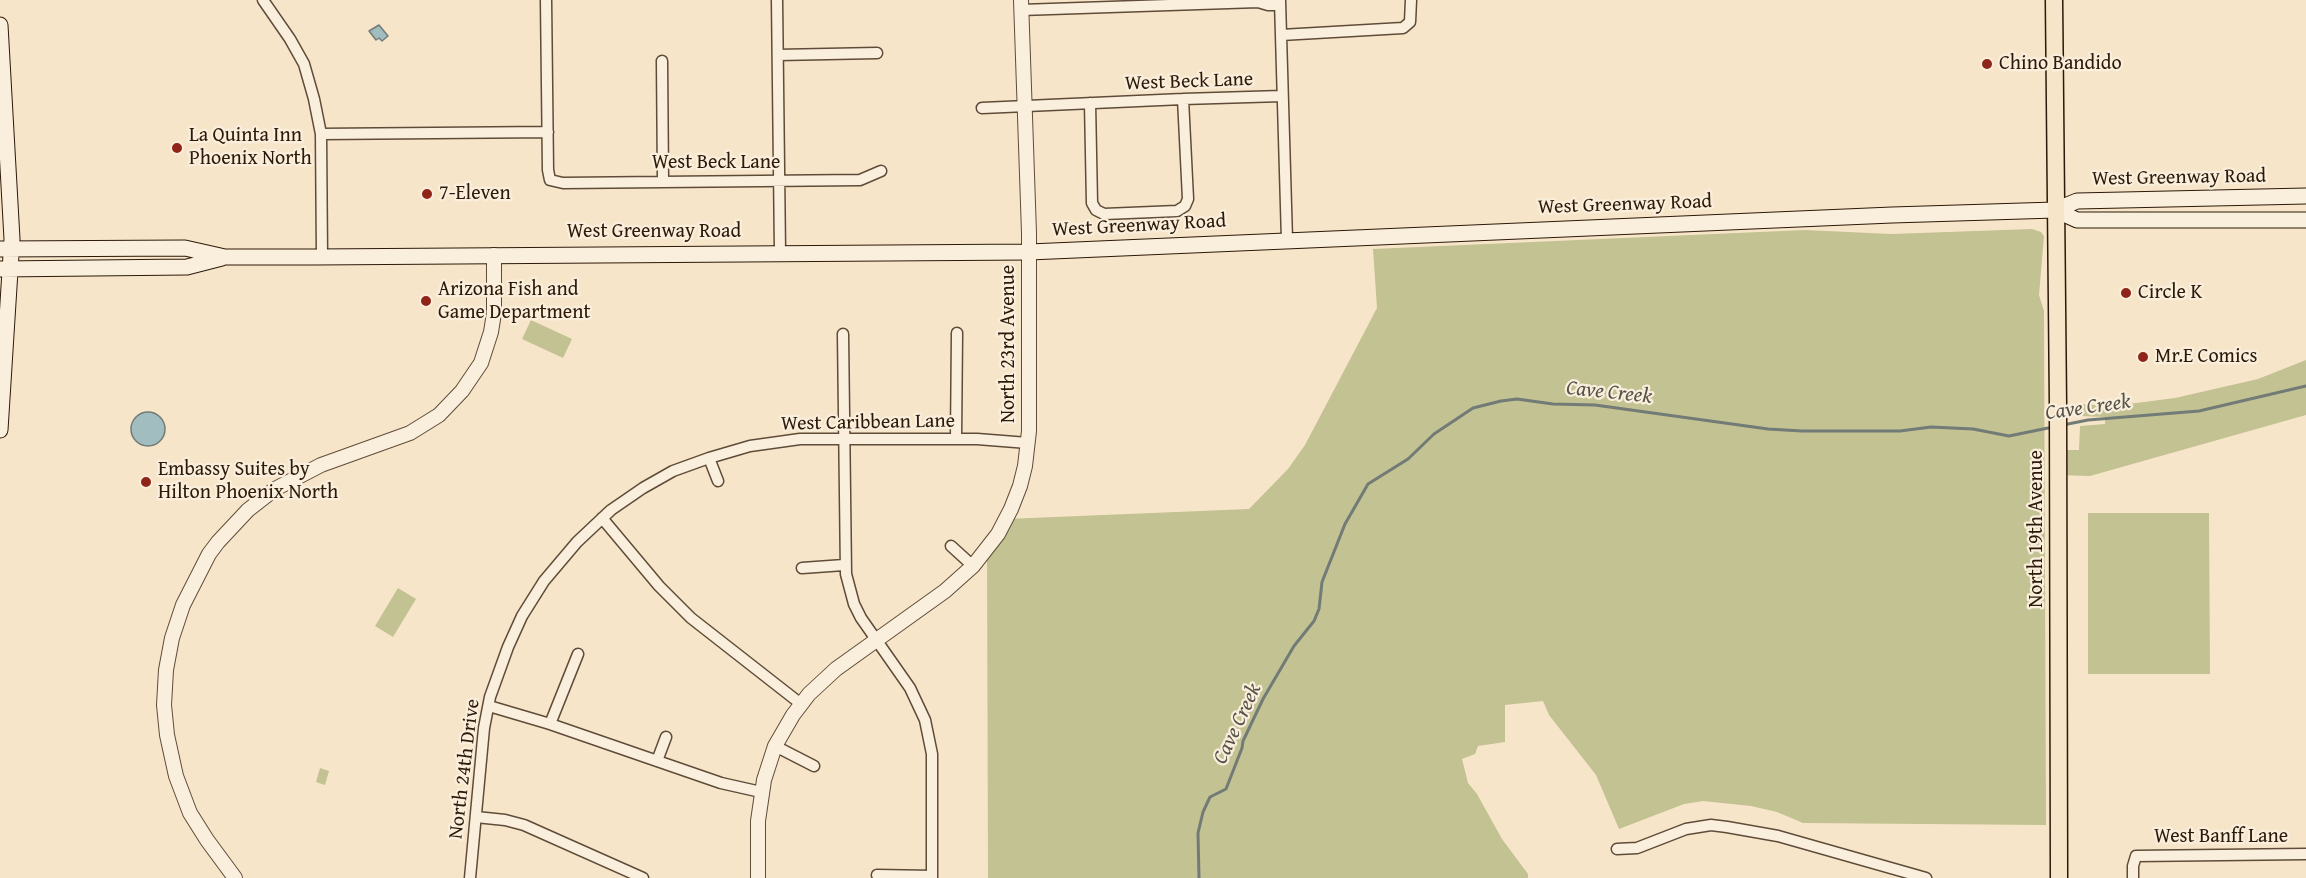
<!DOCTYPE html>
<style>
body{margin:0}
canvas{display:block;background:#f7e5c9}
</style>
<canvas width="2306" height="878"></canvas>
<script>
const c = document.querySelector('canvas').getContext('2d');
c.lineJoin = 'round';
function paint(path, color) {
  c.fillStyle = color;
  c.fill(path, 'evenodd');
}
function toPath(rows) {
  const path = new Path2D();
  for (const r of rows) {
    if (r.length === 3) {
      path.moveTo(r[0] + r[2], r[1]);
      path.arc(r[0], r[1], r[2], 0, 2 * Math.PI);
      continue;
    }
    path.moveTo(r[0], r[1]);
    for (let i = 2; i < r.length; i += 2) path.lineTo(r[i], r[i + 1]);
  }
  return path;
}
function stroke(path, color, width, dash) {
  c.strokeStyle = color;
  c.lineWidth = width;
  c.lineCap = dash ? 'butt' : 'round';
  c.setLineDash(dash || []);
  c.stroke(path);
}
function write(font, color, halo, rows, align = 'center') {
  c.font = font + ' "Gentium Book Plus",serif';
  c.lineWidth = 4.5;
  c.setLineDash([]);
  c.textBaseline = 'middle';
  c.strokeStyle = halo;
  c.fillStyle = color;
  for (const [text, x, y, turn = 0] of rows) {
    c.save();
    c.translate(x, y);
    c.rotate((+turn || 0) * Math.PI / 180);
    c.textAlign = isNaN(turn) ? turn : align;
    if (halo) c.strokeText(text, 0, 0);
    c.fillText(text, 0, 0);
    c.restore();
  }
}
paint(toPath([
 [2032,229,2041,232,2044,236,2039,295,2044,311,2046,825,1803,823,1777,812,1751,806,1703,801,1684,804,1619,829,1596,775,1549,715,1543,701,1505,705,1505,742,1478,746,1475,754,1462,759,1468,783,1477,794,1502,839,1528,874,1528,878,988,878,987,550,1006,519,1249,509,1288,469,1305,445,1377,308,1373,249,1805,230,1891,234],
 [531,320,572,339,563,358,522,339],
 [2306,360,2306,415,2090,476,2058,475,2058,450,2079,450,2080,426,2105,424,2105,417,2080,416,2080,404,2113,406,2175,398,2258,379],
 [2088,513,2209,513,2210,674,2088,674],
 [398,588,416,599,393,637,375,626],
 [320,768,329,771,325,785,316,782]
]), '#c3c292');
const water = toPath([
 [379,25,388,36,382,41,379,38,376,40,369,31,379,25],
 [148,429,17]
]);
paint(water, '#a1bdc0');
stroke(water, '#727b76', 1.5);
stroke(toPath([
 [2063,425,2088,420,2199,411,2306,386],
 [1199,878,1198,833,1203,812,1210,797,1226,789,1242,748,1243,741,1263,699,1294,646,1314,621,1319,609,1322,582,1345,524,1368,484,1408,459,1434,434,1473,408,1501,401,1517,399,1553,404,1595,405,1768,429,1802,431,1900,431,1931,427,1973,429,2009,436,2053,427]
]), '#727b76', 3);
const minor = toPath([
 [263,0,290,39,304,64,314,99,321,134,322,257],
 [546,0,548,170,550,180,563,183,860,180,881,171],
 [777,0,780,252],
 [1280,1,1287,240],
 [1021,10,1258,2,1268,5,1280,5],
 [1281,35,1403,28,1410,22,1411,0],
 [778,55,877,53],
 [662,61,663,181],
 [1090,103,1092,203,1096,210,1104,214,1177,211,1185,206,1188,199,1183,99],
 [982,108,1183,99,1282,96],
 [321,134,548,132],
 [843,334,846,574,854,604,861,618,910,688,925,720,932,754,932,878],
 [956,439,957,333],
 [709,458,718,481],
 [602,518,659,586,691,618,801,704],
 [951,546,973,566],
 [802,568,844,565],
 [489,706,550,724,721,783,761,792],
 [550,724,578,654],
 [775,746,814,766],
 [657,761,666,737],
 [476,817,505,820,524,825,643,878],
 [1617,849,1637,848,1686,829,1711,825,1727,827,1778,836,1926,878],
 [877,875,932,876],
 [470,878,484,728,490,697,508,647,522,616,544,581,577,542,611,510,643,488,673,471,709,458,750,446,800,439,977,439,1028,443],
 [2133,878,2133,866,2136,856,2306,854]
]);
const tertiary = toPath([
 [235,878,207,840,190,813,176,776,167,735,164,705,166,670,172,638,183,605,209,554,218,542,248,510,275,489,321,465,410,433,439,415,462,391,481,363,491,332,494,313,494,255],
 [758,878,758,821,764,780,775,746,793,715,809,694,836,669,945,591,973,566,998,534,1011,509,1020,486,1025,466,1029,431,1029,233,1021,0]
]);
const secondary = toPath([
 [0,25,12,239,0,430],
 [2055,210,2077,220,2306,220],
 [0,249,185,248,225,257,315,257,1029,252,1892,215,2055,210,2077,201,2306,196],
 [0,269,187,267,222,258]
]);
const primary = toPath([
 [2054,0,2058,405,2059,878]
]);
stroke(minor, '#5f4c38', 13);
stroke(tertiary, '#5f4c38', 16);
stroke(secondary, '#2c1907', 17);
stroke(primary, '#2c1907', 19);
stroke(minor, '#faeedc', 10);
stroke(tertiary, '#faeedc', 14);
stroke(secondary, '#faeedc', 15);
stroke(primary, '#f7e5c9', 16);
for (const [x, y, r, color] of [
 [1987,64,6,"#8f2418"],
 [177,148,6,"#8f2418"],
 [427,194,6,"#8f2418"],
 [2126,293,6,"#8f2418"],
 [426,301,6,"#8f2418"],
 [2143,357,6,"#8f2418"],
 [146,482,6,"#8f2418"]
]) {
  const dot = new Path2D();
  dot.arc(x, y, r, 0, 2 * Math.PI);
  c.fillStyle = color;
  c.fill(dot);
  stroke(dot, '#faeedc', 2);
}
write('20px', '#2c1907', '#faeedc', [
 ["Chino Bandido",1999,64],
 ["La Quinta Inn",189,136],
 ["Phoenix North",189,159],
 ["7-Eleven",439,194],
 ["Arizona Fish and",438,290],
 ["Game Department",438,313],
 ["Circle K",2138,293],
 ["Mr.E Comics",2155,357],
 ["Embassy Suites by",158,470],
 ["Hilton Phoenix North",158,493]
], 'left');
write('20px', '#2c1907', '#faeedc', [
 ["West Beck Lane",1189,82,-2],
 ["West Beck Lane",716,163],
 ["West Greenway Road",2179,178,-1],
 ["West Greenway Road",1625,205,-2],
 ["West Greenway Road",1139,226,-3],
 ["West Greenway Road",654,232],
 ["North 23rd Avenue",1009,344,-90],
 ["West Caribbean Lane",868,423,-1],
 ["North 19th Avenue",2037,529,-90],
 ["North 24th Drive",465,769,-83],
 ["West Banff Lane",2221,837]
]);
write('italic 21px', '#555248', '#faeedc', [
 ["Cave Creek",1609,393,6],
 ["Cave Creek",2088,408,-8],
 ["Cave Creek",1238,724,-65]
]);
</script>
